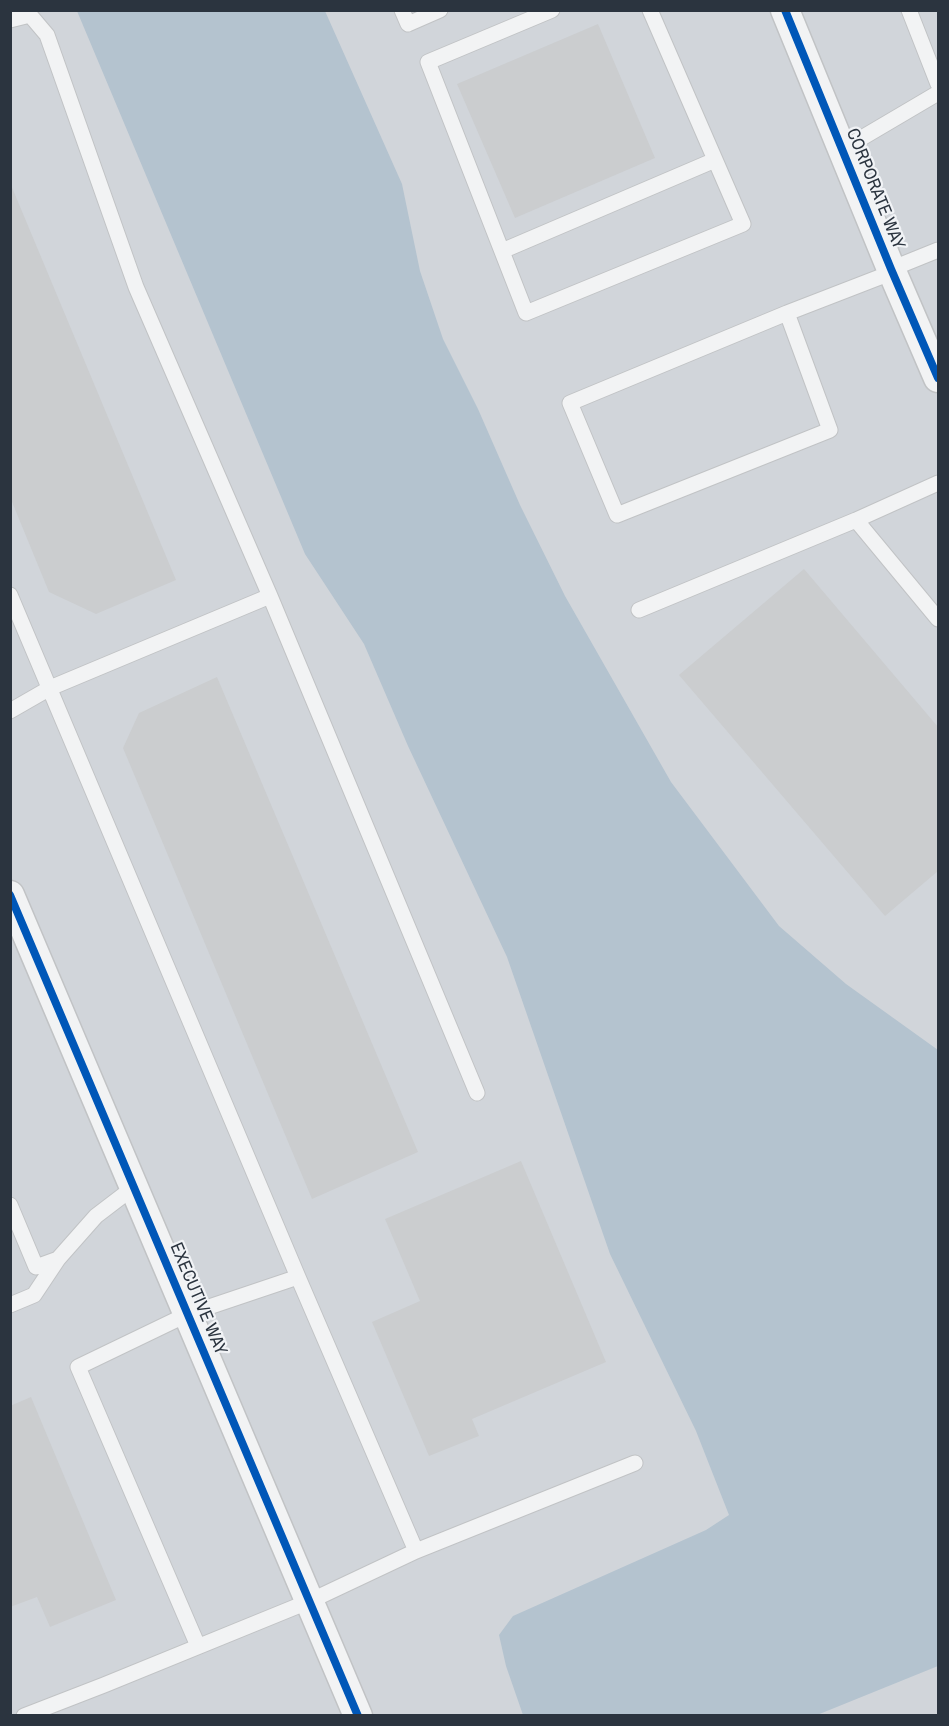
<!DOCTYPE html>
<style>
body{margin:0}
#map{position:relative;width:949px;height:1726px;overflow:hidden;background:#e2e5e7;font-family:"Archivo Narrow",sans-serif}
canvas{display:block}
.frame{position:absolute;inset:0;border:12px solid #2b343f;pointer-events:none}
</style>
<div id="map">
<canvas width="949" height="1726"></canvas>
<div class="frame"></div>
</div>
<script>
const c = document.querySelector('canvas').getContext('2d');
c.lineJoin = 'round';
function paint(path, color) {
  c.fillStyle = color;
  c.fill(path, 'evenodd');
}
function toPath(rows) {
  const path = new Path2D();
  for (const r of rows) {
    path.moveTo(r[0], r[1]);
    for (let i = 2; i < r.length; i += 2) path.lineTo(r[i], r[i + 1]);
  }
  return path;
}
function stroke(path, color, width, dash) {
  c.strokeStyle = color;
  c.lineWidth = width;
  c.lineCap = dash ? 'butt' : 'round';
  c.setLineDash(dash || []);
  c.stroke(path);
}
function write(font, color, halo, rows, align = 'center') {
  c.font = font + ' "Archivo Narrow",sans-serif';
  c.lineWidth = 4.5;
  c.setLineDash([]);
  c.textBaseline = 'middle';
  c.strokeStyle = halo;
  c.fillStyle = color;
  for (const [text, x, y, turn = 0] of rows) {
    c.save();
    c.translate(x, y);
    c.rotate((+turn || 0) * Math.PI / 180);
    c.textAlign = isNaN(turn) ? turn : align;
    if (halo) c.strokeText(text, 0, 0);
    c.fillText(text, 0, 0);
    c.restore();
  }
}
paint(toPath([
 [11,11,938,11,938,1715,11,1715]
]), '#d1d5da');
paint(toPath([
 [77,11,325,11,402,184,420,271,443,339,478,409,520,505,565,596,671,782,779,926,846,984,938,1050,938,1666,817,1715,523,1715,506,1666,499,1635,513,1616,706,1530,729,1515,696,1431,610,1254,507,957,408,746,364,644,305,554]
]), '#b4c3cf');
paint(toPath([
 [598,24,655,158,515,218,457,84],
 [11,185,176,580,96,614,49,592,10,497],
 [804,569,938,727,938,871,885,916,679,675],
 [217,677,418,1152,312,1199,123,748,139,713],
 [521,1161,606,1362,472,1419,479,1436,429,1456,372,1322,420,1301,385,1219],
 [31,1397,116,1600,50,1627,37,1597,10,1607,10,1406]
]), '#cbcdcf');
const lane = toPath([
 [402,10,408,24,440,10],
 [552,10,428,62,526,313,743,224,650,10],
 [909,10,938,84],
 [10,20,30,15,47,35,136,287,270,596,477,1093],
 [843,149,938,93],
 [502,251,715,160],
 [891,269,938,250],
 [787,313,830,430,617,515,570,403,787,313,893,272],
 [856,520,938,619],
 [10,595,298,1277,416,1551],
 [639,610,856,520,938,483],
 [10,711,50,688,270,596],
 [10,1205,36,1267,58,1259,96,1216,134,1187],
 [10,1305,34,1295,58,1259],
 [198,1646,78,1367,188,1314,298,1277],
 [24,1716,104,1685,310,1601,416,1551,635,1463]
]);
const street = toPath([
 [785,10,891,269,938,378],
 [10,895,358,1716]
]);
stroke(lane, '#c1c3c5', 17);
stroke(street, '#c1c3c5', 31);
stroke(lane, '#f2f3f4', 15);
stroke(street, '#f2f3f4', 28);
stroke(toPath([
 [785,10,891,269,938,378],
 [10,895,358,1716]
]), '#0057b8', 8);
write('18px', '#2b343f', '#f1f3f6', [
 ["CORPORATE WAY",875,189,68],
 ["EXECUTIVE WAY",198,1299,67]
]);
</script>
